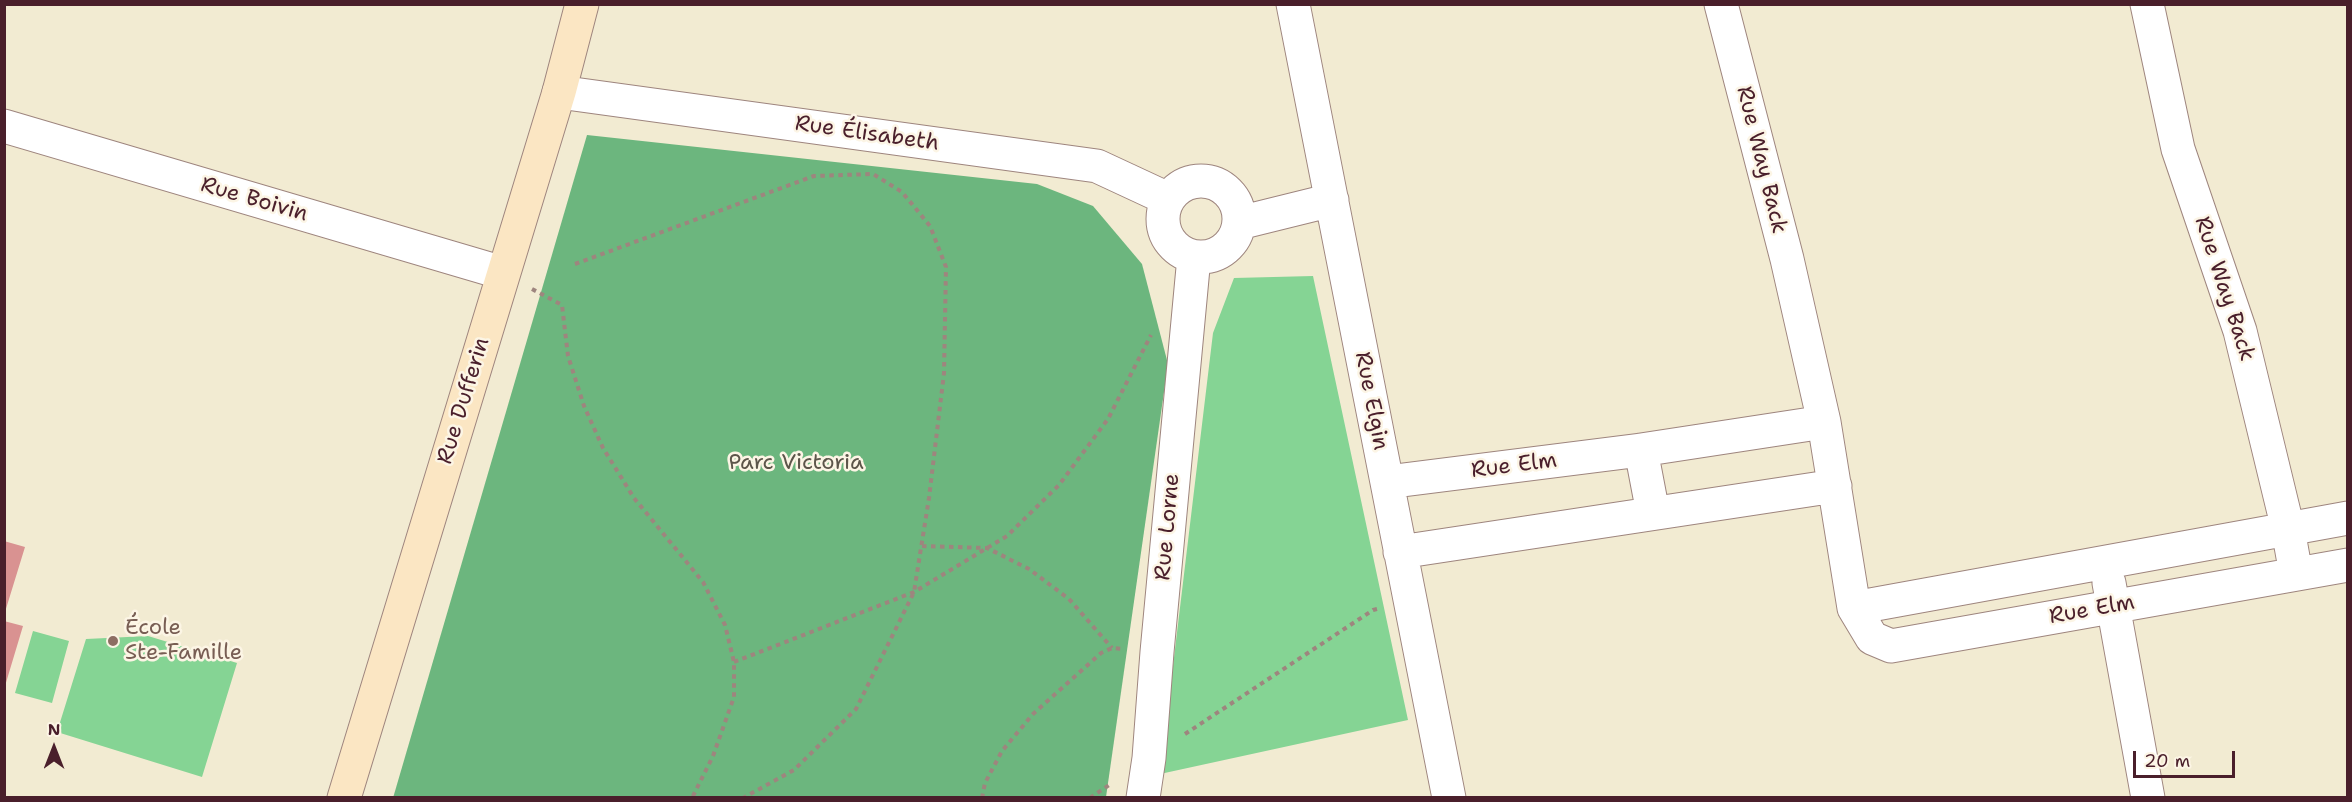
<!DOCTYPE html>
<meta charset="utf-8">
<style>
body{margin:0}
#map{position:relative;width:2352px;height:802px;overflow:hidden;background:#f2ebd2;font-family:"Shantell Sans",sans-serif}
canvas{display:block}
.frame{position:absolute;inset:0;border:6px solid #4a1f2b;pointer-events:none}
.north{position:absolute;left:24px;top:718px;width:60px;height:60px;-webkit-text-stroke:4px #fcf5e5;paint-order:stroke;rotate:0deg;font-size:16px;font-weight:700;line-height:24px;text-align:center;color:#4a1f2b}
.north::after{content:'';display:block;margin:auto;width:21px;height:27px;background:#4a1f2b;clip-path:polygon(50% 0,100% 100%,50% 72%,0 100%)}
.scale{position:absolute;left:2133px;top:751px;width:102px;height:27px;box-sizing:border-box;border:3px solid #4a1f2b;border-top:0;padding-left:8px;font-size:18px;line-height:21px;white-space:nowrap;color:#4a1f2b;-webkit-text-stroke:4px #fcf5e5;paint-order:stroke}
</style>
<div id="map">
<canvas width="2352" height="802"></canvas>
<div class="frame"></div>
<div class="north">N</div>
<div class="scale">20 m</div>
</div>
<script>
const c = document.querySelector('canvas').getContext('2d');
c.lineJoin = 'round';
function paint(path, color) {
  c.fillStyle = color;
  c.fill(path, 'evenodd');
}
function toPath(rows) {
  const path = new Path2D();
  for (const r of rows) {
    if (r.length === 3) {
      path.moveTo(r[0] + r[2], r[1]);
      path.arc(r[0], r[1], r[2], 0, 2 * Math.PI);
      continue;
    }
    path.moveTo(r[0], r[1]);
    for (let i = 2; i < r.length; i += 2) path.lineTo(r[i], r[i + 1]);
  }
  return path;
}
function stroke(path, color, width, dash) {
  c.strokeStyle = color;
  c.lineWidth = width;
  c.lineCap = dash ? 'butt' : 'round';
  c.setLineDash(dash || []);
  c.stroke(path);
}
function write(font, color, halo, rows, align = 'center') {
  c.font = font + ' "Shantell Sans",sans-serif';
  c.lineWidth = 5;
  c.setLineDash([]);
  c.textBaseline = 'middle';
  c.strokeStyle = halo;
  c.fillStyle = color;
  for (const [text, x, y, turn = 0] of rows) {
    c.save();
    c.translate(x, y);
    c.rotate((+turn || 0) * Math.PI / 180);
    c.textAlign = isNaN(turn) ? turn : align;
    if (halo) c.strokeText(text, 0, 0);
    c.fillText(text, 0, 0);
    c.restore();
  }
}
paint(toPath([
 [1313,276,1408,720,1160,774,1213,333,1234,278],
 [33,631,69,641,52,703,15,693],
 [148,636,237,663,202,777,57,732,86,639]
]), '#85d494');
paint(toPath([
 [587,135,1037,184,1093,206,1142,264,1168,364,1106,797,393,798]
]), '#6cb67e');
paint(toPath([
 [4,541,25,547,5,612,4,612],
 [4,621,23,626,5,686,4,686]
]), '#d99291');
const minor = toPath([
 [1293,4,1449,798],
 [1721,4,1787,259,1824,422,1854,608,1872,638,1891,646,2348,565],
 [2147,4,2178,149,2240,331,2288,529,2296,574],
 [559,92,1097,166,1168,199],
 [4,126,503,273],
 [1201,219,38],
 [1239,223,1332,200],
 [1641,450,1653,513],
 [1387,482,1641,450,1824,422],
 [1400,552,1835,486],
 [2109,583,2148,798],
 [1854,608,2348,518],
 [1143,798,1149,758,1157,652,1194,257]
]);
const secondary = toPath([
 [344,798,559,92,582,4]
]);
stroke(minor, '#9e857e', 35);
stroke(secondary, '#9e857e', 35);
stroke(toPath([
 [575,264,814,176,873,174,902,192,930,226,946,267,944,373,929,498,914,592,856,709,794,770,743,798],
 [532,289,562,305,568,356,584,406,603,448,634,498,703,582,725,625,734,662,734,697,713,756,692,798],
 [922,546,987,548,1029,569,1069,599,1112,648],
 [734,662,914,592,1007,536,1059,485,1108,419,1151,335],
 [1185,734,1373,610,1377,609],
 [982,798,985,783,1002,751,1033,714,1101,653,1112,648,1124,649],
 [1090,798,1112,783]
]), '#9e857e', 4, [4.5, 4.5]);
stroke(minor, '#fff', 33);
stroke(secondary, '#fbe6c3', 33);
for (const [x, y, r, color] of [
 [113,641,6,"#8d6e63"]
]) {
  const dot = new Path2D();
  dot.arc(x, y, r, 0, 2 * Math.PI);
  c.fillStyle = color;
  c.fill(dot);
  stroke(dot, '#fcf5e5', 2);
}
write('22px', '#4a1f2b', '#fcf5e5', [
 ["Rue Élisabeth",867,134,8],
 ["Rue Way Back",1761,160,76],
 ["Rue Boivin",254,200,16],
 ["Rue Way Back",2224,289,72],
 ["Rue Dufferin",464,401,-73],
 ["Rue Elgin",1371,401,79],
 ["Rue Elm",1514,466,-7],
 ["Rue Lorne",1168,527,-85],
 ["Rue Elm",2092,610,-10]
]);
write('22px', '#5c554a', '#fcf5e5', [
 ["Parc Victoria",796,463]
]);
write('22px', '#785e54', '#fcf5e5', [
 ["École",125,628],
 ["Ste-Famille",125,653]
], 'left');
</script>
